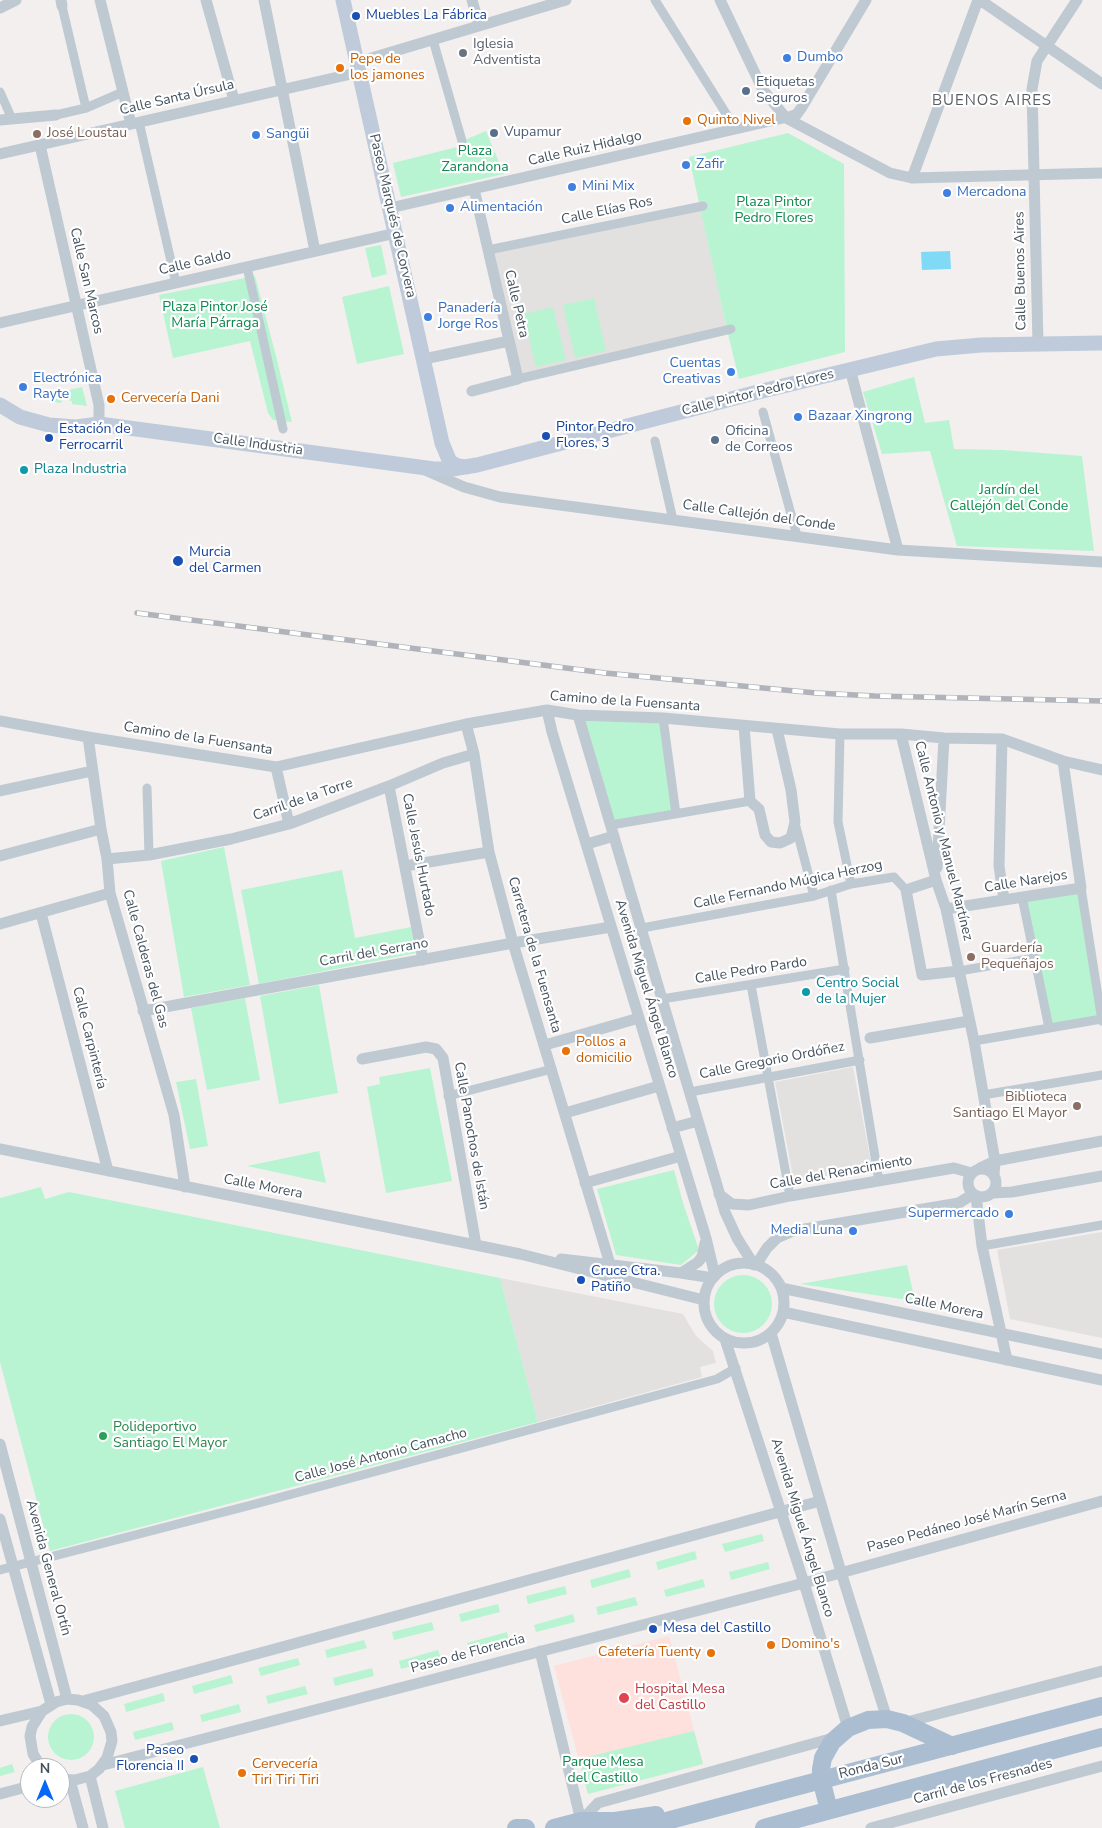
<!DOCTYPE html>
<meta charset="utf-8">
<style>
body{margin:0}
#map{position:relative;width:1102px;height:1828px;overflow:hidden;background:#f2efee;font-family:"Nunito Sans",sans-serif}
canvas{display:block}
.north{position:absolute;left:20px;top:1758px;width:50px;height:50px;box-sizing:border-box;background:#fff;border:1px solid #b5babf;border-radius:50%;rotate:0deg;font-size:14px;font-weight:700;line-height:20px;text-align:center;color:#45525e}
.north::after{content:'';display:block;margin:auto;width:18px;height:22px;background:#0567f5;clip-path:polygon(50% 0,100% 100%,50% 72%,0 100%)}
</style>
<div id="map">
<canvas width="1102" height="1828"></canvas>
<div class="north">N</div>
</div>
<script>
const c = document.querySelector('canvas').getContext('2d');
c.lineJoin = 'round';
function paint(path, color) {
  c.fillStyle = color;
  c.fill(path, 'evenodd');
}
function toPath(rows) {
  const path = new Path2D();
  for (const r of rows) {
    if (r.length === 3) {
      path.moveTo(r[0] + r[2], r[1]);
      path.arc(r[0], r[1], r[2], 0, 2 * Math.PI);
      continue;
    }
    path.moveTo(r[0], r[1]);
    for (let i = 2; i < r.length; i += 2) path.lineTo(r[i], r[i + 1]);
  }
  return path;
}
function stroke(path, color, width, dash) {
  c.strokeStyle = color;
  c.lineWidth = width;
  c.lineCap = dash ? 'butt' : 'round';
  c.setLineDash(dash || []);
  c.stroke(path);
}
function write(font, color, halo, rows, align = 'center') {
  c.font = font + ' "Nunito Sans",sans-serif';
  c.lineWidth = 4.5;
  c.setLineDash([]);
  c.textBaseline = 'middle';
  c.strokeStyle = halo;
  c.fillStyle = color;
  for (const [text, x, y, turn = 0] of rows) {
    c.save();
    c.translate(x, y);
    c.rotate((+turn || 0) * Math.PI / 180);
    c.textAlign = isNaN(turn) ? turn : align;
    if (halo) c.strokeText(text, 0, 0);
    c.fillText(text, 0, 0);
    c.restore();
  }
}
paint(toPath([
 [700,206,727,330,518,379,488,250],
 [853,1067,872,1168,794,1182,775,1082],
 [1102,1232,1102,1338,1010,1319,997,1250],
 [500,1278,683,1314,696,1336,713,1351,716,1363,700,1367,702,1377,538,1422]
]), '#e3e0e0');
paint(toPath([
 [669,1636,703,1764,588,1794,554,1666]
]), '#fee0dd');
paint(toPath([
 [486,131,504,174,401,197,393,163,461,146,462,141],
 [788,133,844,164,845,352,739,379,727,330,689,157],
 [381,245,387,274,372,278,365,248],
 [255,276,276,356,292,422,273,420,268,413,250,341,173,358,159,295],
 [389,286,404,354,357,364,342,297],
 [594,298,606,351,575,358,563,305],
 [553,307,566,360,536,367,523,314],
 [914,377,925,423,949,420,954,449,1003,450,1082,456,1094,551,957,546,930,451,882,454,863,392],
 [82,387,87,406,72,404,72,401,62,399,61,403,54,402,55,393],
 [578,715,663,718,676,814,611,825],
 [224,847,250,985,184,997,161,861],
 [342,870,355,938,411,927,416,953,259,984,241,890],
 [1081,888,1102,1019,1049,1028,1022,897],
 [319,985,338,1093,279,1104,260,996],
 [245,998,260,1080,207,1090,191,1008],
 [430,1068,452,1181,386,1193,367,1087,380,1084,379,1077],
 [196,1079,208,1146,190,1149,176,1082],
 [319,1151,326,1183,247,1166],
 [674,1170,683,1203,699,1250,681,1265,616,1255,597,1189],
 [41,1187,45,1199,69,1192,500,1278,538,1422,50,1551,0,1362,0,1198],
 [907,1265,915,1301,800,1284],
 [743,1304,29],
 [762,1534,764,1541,725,1552,722,1544],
 [695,1551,697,1559,658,1570,656,1562],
 [768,1562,770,1569,731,1580,729,1572],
 [629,1569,631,1577,592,1588,590,1580],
 [703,1579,705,1587,666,1597,664,1590],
 [565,1586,567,1594,528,1604,526,1596],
 [635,1597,638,1605,598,1615,596,1607],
 [498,1604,500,1612,461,1622,459,1614],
 [573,1614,575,1622,536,1632,534,1625],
 [432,1622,434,1630,394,1640,392,1632],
 [507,1632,509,1640,470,1651,467,1643],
 [364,1640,367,1648,327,1658,325,1650],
 [438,1650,441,1658,401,1669,399,1661],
 [298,1658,300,1665,261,1676,258,1668],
 [372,1668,374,1676,335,1686,333,1678],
 [231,1675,233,1683,194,1694,192,1686],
 [305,1686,308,1694,268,1704,266,1696],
 [163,1693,165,1701,126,1712,124,1704],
 [239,1704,241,1712,202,1722,200,1715],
 [71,1737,23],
 [172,1722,174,1730,135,1740,133,1732],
 [694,1731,703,1764,588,1794,579,1759],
 [12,1764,15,1772,0,1776,0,1768],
 [203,1767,220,1828,125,1828,115,1791]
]), '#b8f4d1');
paint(toPath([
 [950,251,951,269,922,270,921,252]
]), '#81daf5');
stroke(toPath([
 [655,0,730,120],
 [62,6,86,108],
 [433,40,462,141],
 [0,92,12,119],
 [56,115,86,108,123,92],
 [139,122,176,283],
 [488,250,703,206],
 [247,267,283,429],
 [518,379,731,329],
 [763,412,797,536],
 [655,441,673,520],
 [663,718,676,814],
 [840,734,838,822,851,884],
 [147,788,149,855],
 [795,823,814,896],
 [611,825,750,801],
 [1081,888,1102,1021],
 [831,890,879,1181],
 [1022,897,1049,1028],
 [642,928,814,896,851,884,894,877,906,890],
 [959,971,1035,958],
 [751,985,790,1196],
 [662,999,845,969],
 [974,1041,1102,1019],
 [690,1092,860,1060],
 [983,1095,1102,1075],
 [448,1096,552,1069],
 [982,1246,1102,1225],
 [0,1570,259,1503,717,1379,736,1368]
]), '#bec9d2', 9);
stroke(toPath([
 [61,0,62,6],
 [100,0,131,124],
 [206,0,234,100],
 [264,0,315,251],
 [472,0,479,25],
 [720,0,763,90,786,118,890,173,912,178,1102,173],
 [980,0,1102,84],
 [0,8,16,0],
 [358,62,566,0],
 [0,120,56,115],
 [40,145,99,405,99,424],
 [0,154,360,72],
 [912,178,978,0],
 [390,208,792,116,797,114,802,107,866,0],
 [0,323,396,233],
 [1038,344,1032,89,1037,61,1077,0],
 [424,359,509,341],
 [850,369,898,550],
 [472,391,518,379,474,189],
 [425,470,464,487,500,497,898,550,1102,562],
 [547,710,552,732,706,1238,715,1276],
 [578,715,725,1212,737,1238,754,1265],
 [0,721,88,737,276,767,466,724,547,710,578,715,663,718,840,734,901,734,944,738,1002,739,1063,761,1102,770],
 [466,724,474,754,489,852,513,943,610,1264,612,1278],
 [744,726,750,801,759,809,765,835,771,842,780,843,791,838,795,822,791,790,777,729],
 [901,734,936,880,946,909,974,1041,995,1161,994,1175],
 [88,737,101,829,107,859,110,893,174,1115,185,1187],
 [1002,739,999,866,1004,900],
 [276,767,289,824],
 [389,786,423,960],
 [0,791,92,771],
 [587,844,614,836],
 [0,856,101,829],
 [107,859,149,855,231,839,289,824,389,786,443,763,474,754],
 [405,866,489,852],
 [937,868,944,738],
 [936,880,906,890,922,975,959,971],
 [946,909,1081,888,1063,761],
 [41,913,108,1171],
 [0,924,110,893],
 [143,1011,513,943,611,927],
 [870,1038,969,1021],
 [545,1045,639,1018],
 [362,1059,426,1047,436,1049,443,1058,476,1245],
 [565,1113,659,1086],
 [672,1128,698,1121],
 [0,1149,520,1254,704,1300],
 [980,1168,995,1161,1102,1141],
 [982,1183,14],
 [585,1183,681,1156],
 [992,1193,1012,1192,1102,1176],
 [719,1194,732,1204,749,1205,790,1196,954,1168,971,1173],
 [976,1196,982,1246,1007,1360],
 [561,1259,681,1273,713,1278],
 [744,1303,40],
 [756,1265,767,1248,777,1238,793,1231,959,1203,973,1194],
 [681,1273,698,1262,702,1257,705,1243],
 [781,1288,1102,1354],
 [783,1312,1102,1380],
 [771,1333,841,1572,887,1719],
 [725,1339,804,1583,848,1728],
 [0,1444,67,1699],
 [0,1519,51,1704],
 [540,1651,581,1821],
 [83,1701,820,1501],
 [0,1721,42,1711],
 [903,1723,1102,1671],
 [103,1765,804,1583,1102,1501],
 [42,1768,33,1754,30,1736,32,1727,42,1711,56,1702,67,1699,78,1700,92,1705,104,1716,111,1732,112,1741,107,1758,99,1769,90,1776,75,1780,60,1779],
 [90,1776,103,1828],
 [70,1780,83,1828],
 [0,1794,30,1786],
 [581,1821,598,1803,837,1737],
 [871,1828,1102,1766]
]), '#bec9d2', 11);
stroke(toPath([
 [343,0,442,443,450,462,458,466,466,467],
 [0,405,20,417,49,425,76,427,99,424,434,469,452,469,477,465,758,392,936,349,981,345,1102,343]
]), '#bfcbda', 15);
stroke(toPath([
 [829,1810,821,1779,821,1769,823,1758,832,1742,848,1728,868,1720,887,1719,903,1723,952,1746],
 [516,1828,526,1828],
 [554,1828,581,1821,615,1821,656,1815],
 [640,1828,1102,1706],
 [764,1828,1102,1737]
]), '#abbdd1', 18);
const rail = toPath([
 [137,613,605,673,816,693,875,696,1102,701]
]);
stroke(rail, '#b0b4ba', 5.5);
stroke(rail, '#fff', 4, [11]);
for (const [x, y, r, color] of [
 [356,16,5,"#1a4fb4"],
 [463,53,5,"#6b7280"],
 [787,58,5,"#3f7fe0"],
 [340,68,5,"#e8710a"],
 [746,91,5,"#5c6f8a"],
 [687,121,5,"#e8710a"],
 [494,133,5,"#5c6f8a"],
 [37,134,5,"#8d6e63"],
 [256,135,5,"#3f7fe0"],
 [686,165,5,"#3f7fe0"],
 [572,187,5,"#3f7fe0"],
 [947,193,5,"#3f7fe0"],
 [450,208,5,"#3f7fe0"],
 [428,317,5,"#3f7fe0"],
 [731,372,5,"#3f7fe0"],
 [23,387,5,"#3f7fe0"],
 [111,399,5,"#e8710a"],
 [798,417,5,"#3f7fe0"],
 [546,436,5,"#1a4fb4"],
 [49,438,5,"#1a4fb4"],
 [715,440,5,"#5c6f8a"],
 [24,470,5,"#0f9aa8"],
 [178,561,6,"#1a4fb4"],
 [971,957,5,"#8d6e63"],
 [806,992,5,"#0f9aa8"],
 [566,1051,5,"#e8710a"],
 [1077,1106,5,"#8d6e63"],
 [1009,1214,5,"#3f7fe0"],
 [853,1231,5,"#3f7fe0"],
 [581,1280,5,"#1a4fb4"],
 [103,1436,5,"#2e9e5b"],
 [653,1629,5,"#1a4fb4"],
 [771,1645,5,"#e8710a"],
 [711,1653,5,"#e8710a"],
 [624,1698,6,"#e0444e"],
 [194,1759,5,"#1a4fb4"],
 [242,1773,5,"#e8710a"]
]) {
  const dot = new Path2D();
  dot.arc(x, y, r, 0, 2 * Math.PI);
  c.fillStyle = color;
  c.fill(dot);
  stroke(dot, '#fff', 2);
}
write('14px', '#164399', '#fff', [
 ["Muebles La Fábrica",366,16],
 ["Pintor Pedro",556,428],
 ["Flores, 3",556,444],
 ["Estación de",59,430],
 ["Ferrocarril",59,446],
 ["Murcia",189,553],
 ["del Carmen",189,569],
 ["Cruce Ctra.",591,1272],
 ["Patiño",591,1288],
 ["Mesa del Castillo",663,1629],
 ["Paseo",184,1751,"right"],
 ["Florencia II",184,1767,"right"]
], 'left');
write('14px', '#5b616d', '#fff', [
 ["Iglesia",473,45],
 ["Adventista",473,61]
], 'left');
write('14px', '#366cbe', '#fff', [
 ["Dumbo",797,58],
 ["Sangüi",266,135],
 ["Zafir",696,165],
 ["Mini Mix",582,187],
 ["Mercadona",957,193],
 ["Alimentación",460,208],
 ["Panadería",438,309],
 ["Jorge Ros",438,325],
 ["Cuentas",721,364,"right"],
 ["Creativas",721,380,"right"],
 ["Electrónica",33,379],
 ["Rayte",33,395],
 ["Bazaar Xingrong",808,417],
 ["Supermercado",999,1214,"right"],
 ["Media Luna",843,1231,"right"]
], 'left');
write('14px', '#c56008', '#fff', [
 ["Pepe de",350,60],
 ["los jamones",350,76],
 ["Quinto Nivel",697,121],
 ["Cervecería Dani",121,399],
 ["Pollos a",576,1043],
 ["domicilio",576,1059],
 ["Domino's",781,1645],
 ["Cafetería Tuenty",701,1653,"right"],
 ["Cervecería",252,1765],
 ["Tiri Tiri Tiri",252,1781]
], 'left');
write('14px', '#4e5e75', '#fff', [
 ["Etiquetas",756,83],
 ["Seguros",756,99],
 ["Vupamur",504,133],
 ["Oficina",725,432],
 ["de Correos",725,448]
], 'left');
write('14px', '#45525e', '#fff', [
 ["Calle Santa Úrsula",177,98,-13],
 ["Calle Ruiz Hidalgo",585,149,-13],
 ["Calle Elías Ros",607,211,-12],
 ["Paseo Marqués de Corvera",392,216,77],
 ["Calle Galdo",195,263,-13],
 ["Calle Buenos Aires",1021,271,-91],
 ["Calle San Marcos",86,281,77],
 ["Calle Petra",516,304,77],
 ["Calle Pintor Pedro Flores",758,393,-14],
 ["Calle Industria",258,445,8],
 ["Calle Callejón del Conde",759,516,8],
 ["Camino de la Fuensanta",625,702,4],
 ["Camino de la Fuensanta",198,739,9],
 ["Carril de la Torre",303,800,-19],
 ["Calle Antonio y Manuel Martínez",943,841,76],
 ["Calle Jesús Hurtado",418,855,79],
 ["Calle Narejos",1026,882,-9],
 ["Calle Fernando Múgica Herzog",788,885,-12],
 ["Carril del Serrano",374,953,-10],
 ["Carretera de la Fuensanta",534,955,74],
 ["Calle Calderas del Gas",145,959,75],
 ["Calle Pedro Pardo",751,971,-9],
 ["Avenida Miguel Ángel Blanco",646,989,73],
 ["Calle Carpintería",89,1038,76],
 ["Calle Gregorio Ordóñez",772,1061,-11],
 ["Calle Panochos de Istán",471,1136,80],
 ["Calle del Renacimiento",841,1173,-10],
 ["Calle Morera",263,1187,11],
 ["Calle Morera",944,1307,12],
 ["Calle José Antonio Camacho",381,1456,-15],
 ["Paseo Pedáneo José Marín Serna",967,1522,-15],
 ["Avenida Miguel Ángel Blanco",802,1528,73],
 ["Avenida General Ortín",48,1568,75],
 ["Paseo de Florencia",468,1654,-15],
 ["Ronda Sur",871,1767,-14],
 ["Carril de los Fresnades",983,1782,-15]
]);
write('14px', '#785e54', '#fff', [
 ["José Loustau",47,134],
 ["Guardería",981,949],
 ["Pequeñajos",981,965],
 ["Biblioteca",1067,1098,"right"],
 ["Santiago El Mayor",1067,1114,"right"]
], 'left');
write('14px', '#0d884e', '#fff', [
 ["Plaza",475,152],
 ["Zarandona",475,168],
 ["Plaza Pintor",774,203],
 ["Pedro Flores",774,219],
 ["Plaza Pintor José",215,308],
 ["María Párraga",215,324],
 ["Jardín del",1009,491],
 ["Callejón del Conde",1009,507],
 ["Parque Mesa",603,1763],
 ["del Castillo",603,1779]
]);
write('14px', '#0d838f', '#fff', [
 ["Plaza Industria",34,470],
 ["Centro Social",816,984],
 ["de la Mujer",816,1000]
], 'left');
write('14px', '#27864d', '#fff', [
 ["Polideportivo",113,1428],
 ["Santiago El Mayor",113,1444]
], 'left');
write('14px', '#be3a42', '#fff', [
 ["Hospital Mesa",635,1690],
 ["del Castillo",635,1706]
], 'left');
c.letterSpacing = '1px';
write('15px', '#5b5f65', '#fff', [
 ["BUENOS AIRES",992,101]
]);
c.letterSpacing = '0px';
</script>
